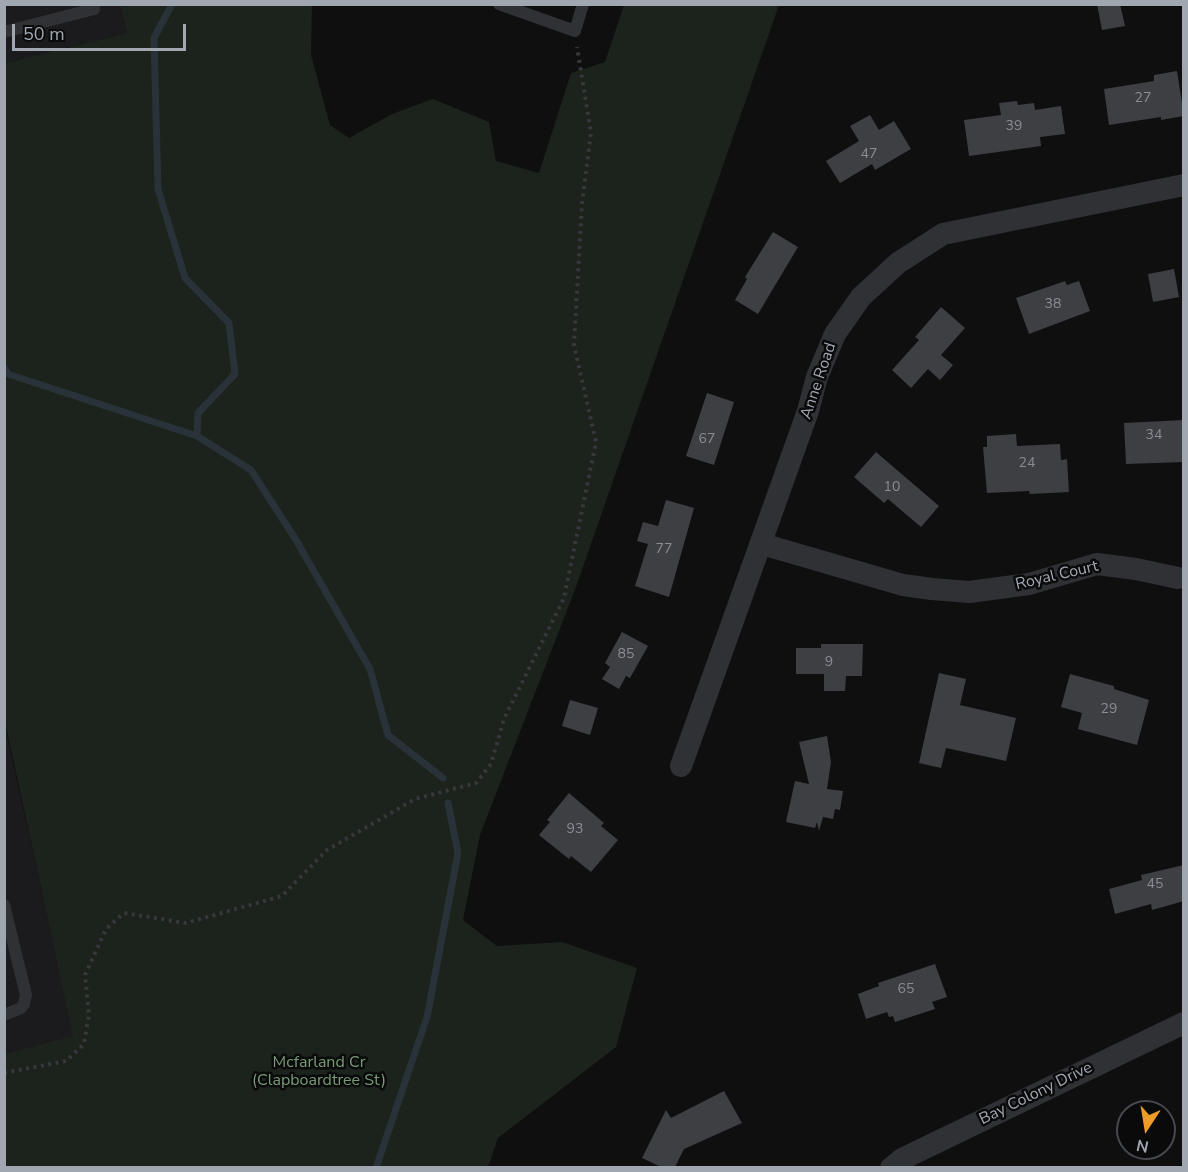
<!DOCTYPE html>
<style>
body{margin:0}
#map{position:relative;width:1188px;height:1172px;overflow:hidden;background:#0f0f10;font-family:"Nunito Sans",sans-serif}
canvas{display:block}
.frame{position:absolute;inset:0;border:6px solid #a0a7b1;pointer-events:none}
.north{position:absolute;left:1116px;top:1100px;width:60px;height:60px;box-sizing:border-box;background:#0a0a0b;border:2px solid #46494d;border-radius:50%;rotate:192deg;font-size:16px;font-weight:700;line-height:24px;text-align:center;color:#a0a7b1}
.north::after{content:'';display:block;margin:auto;width:21px;height:27px;background:#ee9c29;clip-path:polygon(50% 0,100% 100%,50% 72%,0 100%)}
.scale{position:absolute;left:12px;top:24px;width:174px;height:27px;box-sizing:border-box;border:3px solid #a0a7b1;border-top:0;padding-left:8px;font-size:18px;line-height:21px;white-space:nowrap;color:#a0a7b1;-webkit-text-stroke:4px #0a0a0b;paint-order:stroke}
</style>
<div id="map">
<canvas width="1188" height="1172"></canvas>
<div class="frame"></div>
<div class="north">N</div>
<div class="scale">50 m</div>
</div>
<script>
const c = document.querySelector('canvas').getContext('2d');
c.lineJoin = 'round';
function paint(path, color) {
  c.fillStyle = color;
  c.fill(path, 'evenodd');
}
function toPath(rows) {
  const path = new Path2D();
  for (const r of rows) {
    path.moveTo(r[0], r[1]);
    for (let i = 2; i < r.length; i += 2) path.lineTo(r[i], r[i + 1]);
  }
  return path;
}
function stroke(path, color, width, dash) {
  c.strokeStyle = color;
  c.lineWidth = width;
  c.lineCap = dash ? 'butt' : 'round';
  c.setLineDash(dash || []);
  c.stroke(path);
}
function write(font, color, halo, rows, align = 'center') {
  c.font = font + ' "Nunito Sans",sans-serif';
  c.lineWidth = 5;
  c.setLineDash([]);
  c.textBaseline = 'middle';
  c.strokeStyle = halo;
  c.fillStyle = color;
  for (const [text, x, y, turn = 0] of rows) {
    c.save();
    c.translate(x, y);
    c.rotate((+turn || 0) * Math.PI / 180);
    c.textAlign = isNaN(turn) ? turn : align;
    if (halo) c.strokeText(text, 0, 0);
    c.fillText(text, 0, 0);
    c.restore();
  }
}
paint(toPath([
 [4,5,120,5,127,33,5,63],
 [4,722,74,1037,5,1054,4,1054]
]), '#1b1b1d');
paint(toPath([
 [120,5,312,5,311,55,330,125,349,138,392,114,433,99,489,122,496,161,539,173,571,73,605,62,624,5,779,5,576,587,480,835,463,920,497,946,562,942,637,968,616,1047,498,1138,488,1167,5,1167,5,1054,73,1036,5,722,5,63,127,33]
]), '#1b231c');
stroke(toPath([
 [172,4,154,38,158,189,185,278,229,323,235,374,198,413,197,436,251,470,296,540,370,669,388,735,443,778],
 [4,367,8,374,197,436],
 [376,1168,427,1017,458,853,448,803]
]), '#293238', 7);
paint(toPath([
 [1097,4,1120,4,1125,26,1102,30],
 [1177,71,1184,116,1161,120,1161,117,1109,125,1104,89,1154,81,1154,75],
 [1017,101,1018,105,1034,103,1035,110,1061,106,1065,134,1040,137,1041,146,969,156,964,120,1001,115,999,103],
 [870,115,879,130,894,121,911,149,875,170,872,164,840,183,826,161,859,141,850,126],
 [773,232,798,247,758,314,735,300,747,279,745,277],
 [1174,269,1179,297,1153,302,1148,274],
 [1065,281,1067,285,1079,281,1090,311,1029,334,1016,298],
 [941,307,965,328,941,355,953,365,940,380,928,369,911,388,892,370,919,340,915,337],
 [707,393,734,402,714,465,686,456],
 [1184,420,1184,462,1126,464,1124,423],
 [1016,434,1017,446,1060,444,1061,460,1067,459,1069,492,1030,494,1029,491,987,493,983,447,987,447,987,436],
 [876,452,939,506,921,527,888,499,884,503,854,477],
 [666,500,694,508,669,597,635,586,648,544,637,541,643,522,658,526],
 [622,632,648,646,630,678,626,676,619,689,602,679,610,667,605,663],
 [821,644,863,644,862,676,846,676,845,691,824,691,824,674,796,674,796,648,821,648],
 [939,673,966,679,960,705,1016,718,1006,761,946,748,941,768,919,763],
 [1070,674,1114,686,1114,689,1149,700,1137,745,1078,729,1082,713,1061,707],
 [570,700,598,708,590,735,562,726],
 [827,736,831,762,827,789,843,791,840,810,835,809,833,819,823,817,819,831,817,822,815,828,786,822,795,781,809,784,799,742],
 [569,793,604,823,601,826,618,840,591,872,571,856,569,859,539,835,550,822,547,820],
 [1184,865,1184,901,1152,910,1151,904,1115,914,1109,889,1142,880,1141,875],
 [935,964,947,997,932,1002,935,1009,895,1022,893,1016,889,1017,887,1012,866,1019,858,994,879,986,878,983],
 [724,1091,742,1123,684,1149,675,1167,661,1167,642,1158,666,1110,671,1118]
]), '#3e3f43');
stroke(toPath([
 [4,1073,66,1061,84,1044,89,1015,85,975,106,929,124,913,186,923,282,896,327,850,415,799,476,783,491,764,504,719,564,598,596,442,574,345,582,203,591,133,577,47]
]), '#36383c', 4, [3, 4.5]);
stroke(toPath([
 [499,4,575,31,583,4],
 [4,32,94,9,93,4],
 [4,905,26,995,24,1004,21,1008,4,1015]
]), '#303135', 12);
stroke(toPath([
 [762,544,903,585,932,589,969,592,1029,584,1097,564,1136,569,1178,578],
 [681,766,808,411,817,377,835,334,861,297,898,263,943,234,1184,185],
 [891,1168,902,1159,1184,1023]
]), '#303135', 22);
write('14px', '#888d96', null, [
 ["27",1143,99],
 ["39",1014,127],
 ["47",869,155],
 ["38",1053,305],
 ["34",1154,436],
 ["67",707,440],
 ["24",1027,464],
 ["10",892,488],
 ["77",664,550],
 ["85",626,655],
 ["9",829,663],
 ["29",1109,710],
 ["93",575,830],
 ["45",1155,885],
 ["65",906,990]
]);
write('16px', '#a0a7b1', '#0a0a0b', [
 ["Anne Road",819,381,-71],
 ["Royal Court",1057,576,-13],
 ["Bay Colony Drive",1036,1094,-26]
]);
write('16px', '#789c77', '#0a0a0b', [
 ["Mcfarland Cr",319,1063],
 ["(Clapboardtree St)",319,1081]
]);
</script>
